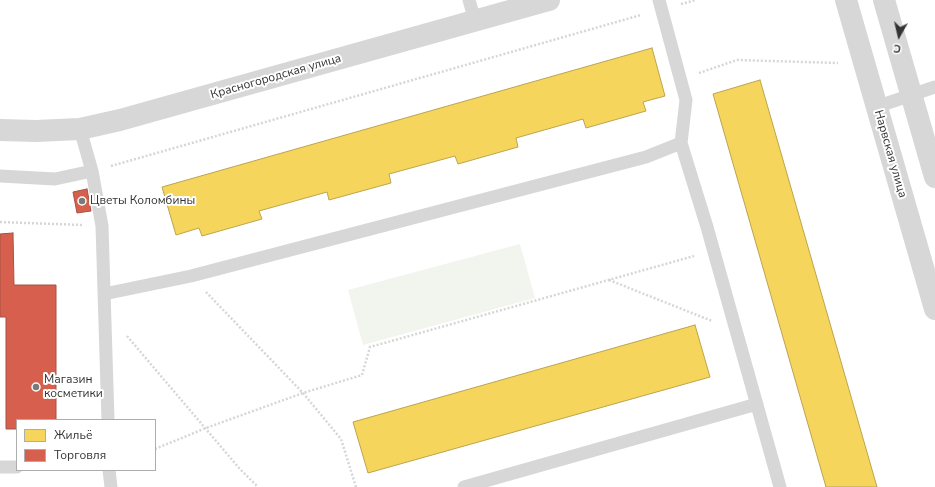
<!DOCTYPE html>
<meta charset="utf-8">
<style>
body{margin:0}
#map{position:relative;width:935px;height:487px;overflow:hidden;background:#fff;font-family:"Nunito Sans",sans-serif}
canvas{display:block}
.legend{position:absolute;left:16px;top:419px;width:140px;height:52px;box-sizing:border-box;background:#fff;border:1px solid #adadad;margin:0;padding:5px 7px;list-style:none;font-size:12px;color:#333}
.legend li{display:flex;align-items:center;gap:8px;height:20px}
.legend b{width:20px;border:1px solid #adadad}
.north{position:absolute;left:879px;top:16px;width:40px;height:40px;-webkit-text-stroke:3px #fff;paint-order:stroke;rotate:188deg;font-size:11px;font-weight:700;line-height:16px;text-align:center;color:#333}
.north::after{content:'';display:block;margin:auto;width:14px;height:18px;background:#333;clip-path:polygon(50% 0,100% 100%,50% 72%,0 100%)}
</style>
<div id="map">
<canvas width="935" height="487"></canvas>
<ul class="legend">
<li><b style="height:11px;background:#f6d55c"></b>Жильё</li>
<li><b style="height:11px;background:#d6604d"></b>Торговля</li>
</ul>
<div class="north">С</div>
</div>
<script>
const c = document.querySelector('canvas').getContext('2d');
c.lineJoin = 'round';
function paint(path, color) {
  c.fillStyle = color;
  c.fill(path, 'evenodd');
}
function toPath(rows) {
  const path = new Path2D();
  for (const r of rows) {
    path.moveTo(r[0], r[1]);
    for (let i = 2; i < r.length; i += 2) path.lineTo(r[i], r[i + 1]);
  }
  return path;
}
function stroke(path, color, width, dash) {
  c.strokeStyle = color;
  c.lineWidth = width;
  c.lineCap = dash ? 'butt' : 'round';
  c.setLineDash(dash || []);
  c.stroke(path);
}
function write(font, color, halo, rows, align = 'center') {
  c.font = font + ' "Nunito Sans",sans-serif';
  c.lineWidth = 4;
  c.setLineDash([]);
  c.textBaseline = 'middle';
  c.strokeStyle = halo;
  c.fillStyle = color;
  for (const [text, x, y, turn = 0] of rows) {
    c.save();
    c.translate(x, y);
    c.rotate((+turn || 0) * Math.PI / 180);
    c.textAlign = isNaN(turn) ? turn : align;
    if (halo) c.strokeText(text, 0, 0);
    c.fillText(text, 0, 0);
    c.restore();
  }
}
paint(toPath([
 [520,244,535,298,363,345,348,290]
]), '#f1f5ed');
const homes = toPath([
 [652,48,665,96,643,102,646,111,586,128,583,119,516,138,518,147,458,164,455,156,389,174,391,183,329,200,327,192,259,211,262,219,202,236,199,228,176,235,162,187,652,48],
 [760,80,877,487,826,487,713,94,760,80],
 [695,325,710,377,368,473,353,422,695,325]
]);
paint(homes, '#f6d55c');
stroke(homes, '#bca450', 1);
const shops = toPath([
 [87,189,91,211,77,213,73,192,87,189],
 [13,233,14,285,56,285,56,420,17,420,17,429,6,429,6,317,0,317,0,234,13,233]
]);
paint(shops, '#d6604d');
stroke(shops, '#a55245', 1);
stroke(toPath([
 [681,4,696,0],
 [699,73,737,60,838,63],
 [111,166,641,15],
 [0,222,82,225],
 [609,280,712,321],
 [206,292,303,393,341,439,356,487],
 [127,336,239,468,258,487],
 [155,449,206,428,303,393,362,375,370,347,694,256]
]), '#d6d6d6', 2.5, [2, 2]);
stroke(toPath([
 [469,0,475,21],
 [659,0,686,100,681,143,707,227,780,487],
 [876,107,935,87],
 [80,129,92,171,102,226,108,420],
 [0,176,55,179,92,171],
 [104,294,191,276,646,157,681,143],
 [0,467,17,467],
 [109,470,111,487],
 [464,487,757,404]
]), '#d7d7d7', 13);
stroke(toPath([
 [846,0,935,309],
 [884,0,935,177],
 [0,130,36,131,80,129,120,120,549,0]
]), '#d7d7d7', 22);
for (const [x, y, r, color] of [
 [82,201,4,"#7a7a7a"],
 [36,387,4,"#7a7a7a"]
]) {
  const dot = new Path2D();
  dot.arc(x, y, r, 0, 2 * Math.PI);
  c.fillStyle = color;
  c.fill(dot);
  stroke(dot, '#fff', 1.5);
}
write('12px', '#333', '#fff', [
 ["Красногородская улица",276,77,-16],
 ["Нарвская улица",890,154,74]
]);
write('12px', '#333', '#fff', [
 ["Цветы Коломбины",90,201],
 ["Магазин",44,380],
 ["косметики",44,394]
], 'left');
</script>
